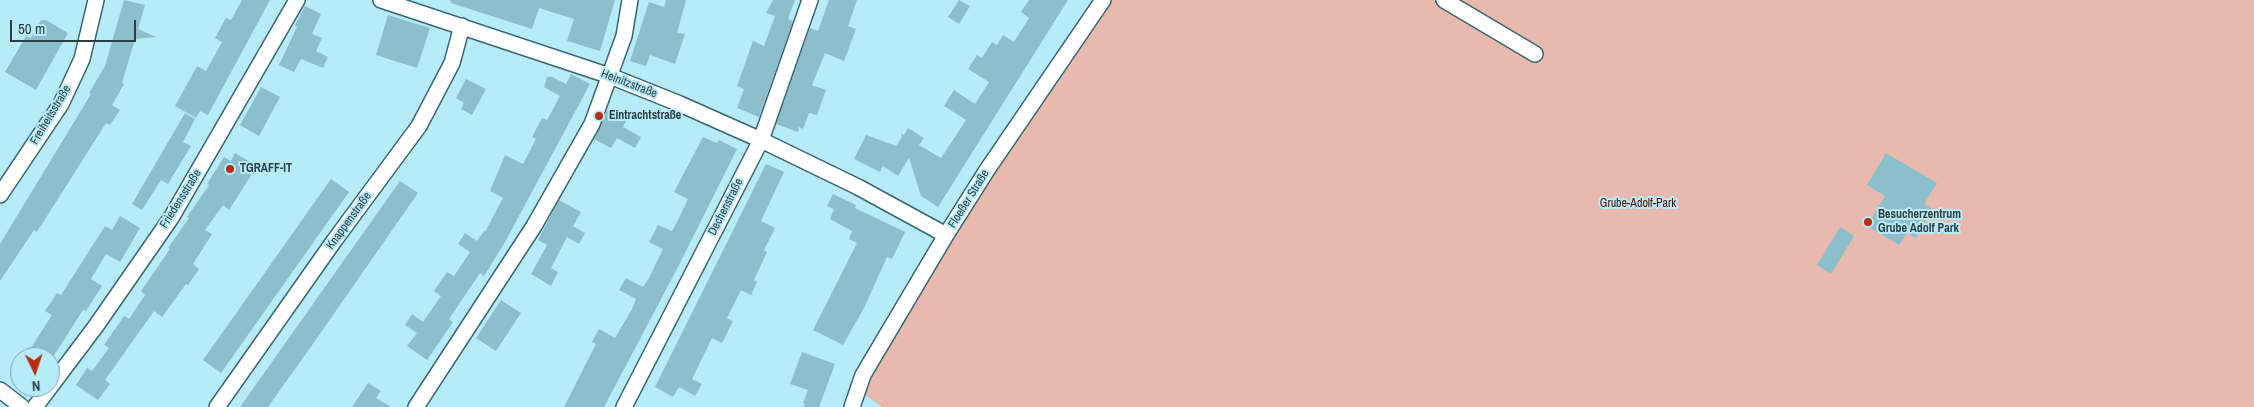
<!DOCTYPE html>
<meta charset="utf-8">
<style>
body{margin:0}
#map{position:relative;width:2254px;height:407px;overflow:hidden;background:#b7ebf7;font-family:"Archivo Narrow",sans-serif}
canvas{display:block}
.north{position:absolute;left:10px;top:347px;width:50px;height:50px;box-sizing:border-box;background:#b7ebf7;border:1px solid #7fa6af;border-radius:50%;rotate:176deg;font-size:14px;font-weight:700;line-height:20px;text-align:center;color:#2a3f44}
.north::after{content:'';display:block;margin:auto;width:18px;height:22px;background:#b82d0f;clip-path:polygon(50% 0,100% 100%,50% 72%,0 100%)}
.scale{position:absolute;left:10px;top:20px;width:126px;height:22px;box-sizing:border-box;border:2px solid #2a3f44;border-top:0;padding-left:6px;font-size:15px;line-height:18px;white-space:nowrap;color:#2a3f44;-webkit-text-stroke:4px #b7ebf7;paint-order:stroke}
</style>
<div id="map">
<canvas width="2254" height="407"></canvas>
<div class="north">N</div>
<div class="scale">50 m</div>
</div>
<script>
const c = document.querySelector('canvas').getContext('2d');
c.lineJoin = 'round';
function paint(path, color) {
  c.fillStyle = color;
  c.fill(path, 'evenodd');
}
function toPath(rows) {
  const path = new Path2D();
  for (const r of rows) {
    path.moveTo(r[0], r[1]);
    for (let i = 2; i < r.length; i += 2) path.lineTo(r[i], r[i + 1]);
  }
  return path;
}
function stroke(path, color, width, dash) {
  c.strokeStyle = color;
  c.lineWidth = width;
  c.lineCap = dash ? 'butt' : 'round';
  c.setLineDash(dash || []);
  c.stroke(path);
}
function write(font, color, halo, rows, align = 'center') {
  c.font = font + ' "Archivo Narrow",sans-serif';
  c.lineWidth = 4;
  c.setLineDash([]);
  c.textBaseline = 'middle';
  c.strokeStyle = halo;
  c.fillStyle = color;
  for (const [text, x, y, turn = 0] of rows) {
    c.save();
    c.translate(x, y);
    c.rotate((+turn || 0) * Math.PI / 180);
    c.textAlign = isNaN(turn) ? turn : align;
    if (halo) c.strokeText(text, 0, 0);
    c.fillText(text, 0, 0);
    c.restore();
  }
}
paint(toPath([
 [1105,0,2254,0,2254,407,882,407,865,395,869,374,941,252]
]), '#e8baaf');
paint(toPath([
 [124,0,145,5,138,29,156,37,135,39,122,83,124,84,112,105,120,110,110,125,106,123,37,232,34,230,0,281,0,244,91,94,89,93,105,66],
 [242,0,270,0,208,115,200,111,196,118,175,106,197,66,206,71,222,42,215,38,226,18,231,20],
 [450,0,615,0,600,51,567,41,574,19,539,8,532,29,451,3],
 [666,0,686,0,677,33,685,34,675,64,650,55,646,66,630,61,649,2,664,7],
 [773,0,795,0,788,19,793,21,759,117,737,108,744,89,737,86,753,41,764,46,775,16,766,13],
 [829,0,857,0,848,26,856,29,844,61,825,53,812,85,826,90,817,115,809,113,803,129,799,127,798,132,776,124,810,28,818,31],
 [959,0,970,6,959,24,948,17],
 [1029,0,1068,0,938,207,921,196,909,158,898,176,883,166,880,172,854,159,866,135,896,146,902,137,901,133,904,135,908,128,924,138,919,145,941,158,966,120,944,106,954,90,975,104,989,82,968,69,977,55,982,58,992,42,997,45,1003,35,1014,42,1029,18,1021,12],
 [305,6,321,14,312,34,322,38,316,51,328,57,323,68,301,59,294,72,279,65,297,27,295,25],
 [388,15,430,28,417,68,376,55],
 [41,20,46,20,68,33,36,90,5,72,26,36,31,38],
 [571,74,590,84,505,242,484,276,480,273,449,319,453,322,427,360,407,346,417,333,405,325,412,314,423,322,441,296,434,291,447,272,454,276,470,252,458,244,465,233,477,241,484,231,485,232,503,198,490,191,505,155,523,164,536,139,532,137,542,118,547,120,560,96,544,87,547,77,552,77,566,84],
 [466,79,486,89,472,115,461,109,464,103,456,98],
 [261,87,280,97,259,136,240,125],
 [609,107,628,117,623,127,641,137,635,148,617,138,611,148,594,139],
 [185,113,195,119,183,142,191,146,168,184,161,180,142,210,132,204],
 [703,137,717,143,719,140,737,149,678,267,604,407,564,407,596,344,592,342,599,329,615,338,632,309,636,299,619,290,626,278,643,287,649,278,663,249,649,242,658,225,672,231,679,218,688,199,674,192],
 [235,153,257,166,229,210,223,205,205,230,212,234,193,264,199,269,188,285,186,284,162,317,154,311,105,380,110,384,98,400,76,385,87,368,92,371,109,348,104,345,124,316,129,319,145,295,141,291,170,249,168,248,189,218,187,217,209,185,207,184,224,157,231,161],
 [1886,153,1937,183,1924,204,1932,209,1916,238,1907,233,1899,245,1867,226,1885,196,1867,185],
 [766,164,784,172,761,221,775,228,764,250,767,252,754,280,757,282,751,295,741,290,727,318,733,321,722,343,712,338,692,379,702,384,695,396,679,387,673,397,655,387],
 [331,179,349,192,221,373,203,360],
 [400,181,418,193,315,341,268,407,240,407],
 [833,194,856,205,855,208,905,232,892,259,887,257,864,308,843,345,813,330,857,243,849,239,852,231,830,219,834,209,827,206],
 [559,200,581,212,573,226,585,233,579,244,567,237,551,268,558,272,551,286,531,274,547,245,538,240],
 [120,216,140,228,120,262,106,254,91,279,102,286,86,311,83,310,53,357,25,357,52,315,45,311,57,293,61,295,105,226,112,230],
 [1840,227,1854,236,1831,274,1817,265],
 [501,300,521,313,496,351,476,338],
 [802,352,835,364,819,407,804,407,805,404,803,403,808,390,790,384],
 [368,383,381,391,376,398,391,407,352,407]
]), '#8cbfcb');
const minor = toPath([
 [381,0,610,76,680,104,761,140,858,187,946,235],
 [1444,0,1535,54],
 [0,195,61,104,82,59,96,0],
 [50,387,96,326,171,218,297,0],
 [0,390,22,407],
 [35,407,50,387],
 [217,407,334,241,419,126,452,63,462,26],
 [416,407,534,226,592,124,624,36,630,0],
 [624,407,761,140,810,0],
 [852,407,863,375,946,235,987,170,1103,0]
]);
stroke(minor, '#366772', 18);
stroke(minor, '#fff', 15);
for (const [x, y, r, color] of [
 [599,116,5,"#b82d0f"],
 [230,169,5,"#b82d0f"],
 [1868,222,5,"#b82d0f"]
]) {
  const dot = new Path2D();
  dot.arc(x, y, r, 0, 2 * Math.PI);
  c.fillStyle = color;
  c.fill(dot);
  stroke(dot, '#b7ebf7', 2);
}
write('12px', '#2a3f44', '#b7ebf7', [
 ["Heinitzstraße",629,84,21],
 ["Freiheitsstraße",51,115,-59],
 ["Friedensstraße",181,199,-58],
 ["Floeßer Straße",969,199,-58],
 ["Dechenstraße",726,207,-63],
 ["Knappenstraße",349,221,-54]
]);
write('bold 12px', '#2a3f44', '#b7ebf7', [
 ["Eintrachtstraße",609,116],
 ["TGRAFF-IT",240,169],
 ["Besucherzentrum",1878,215],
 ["Grube Adolf Park",1878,229]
], 'left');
write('12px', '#4e0f04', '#b7ebf7', [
 ["Grube-Adolf-Park",1638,204]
]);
</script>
